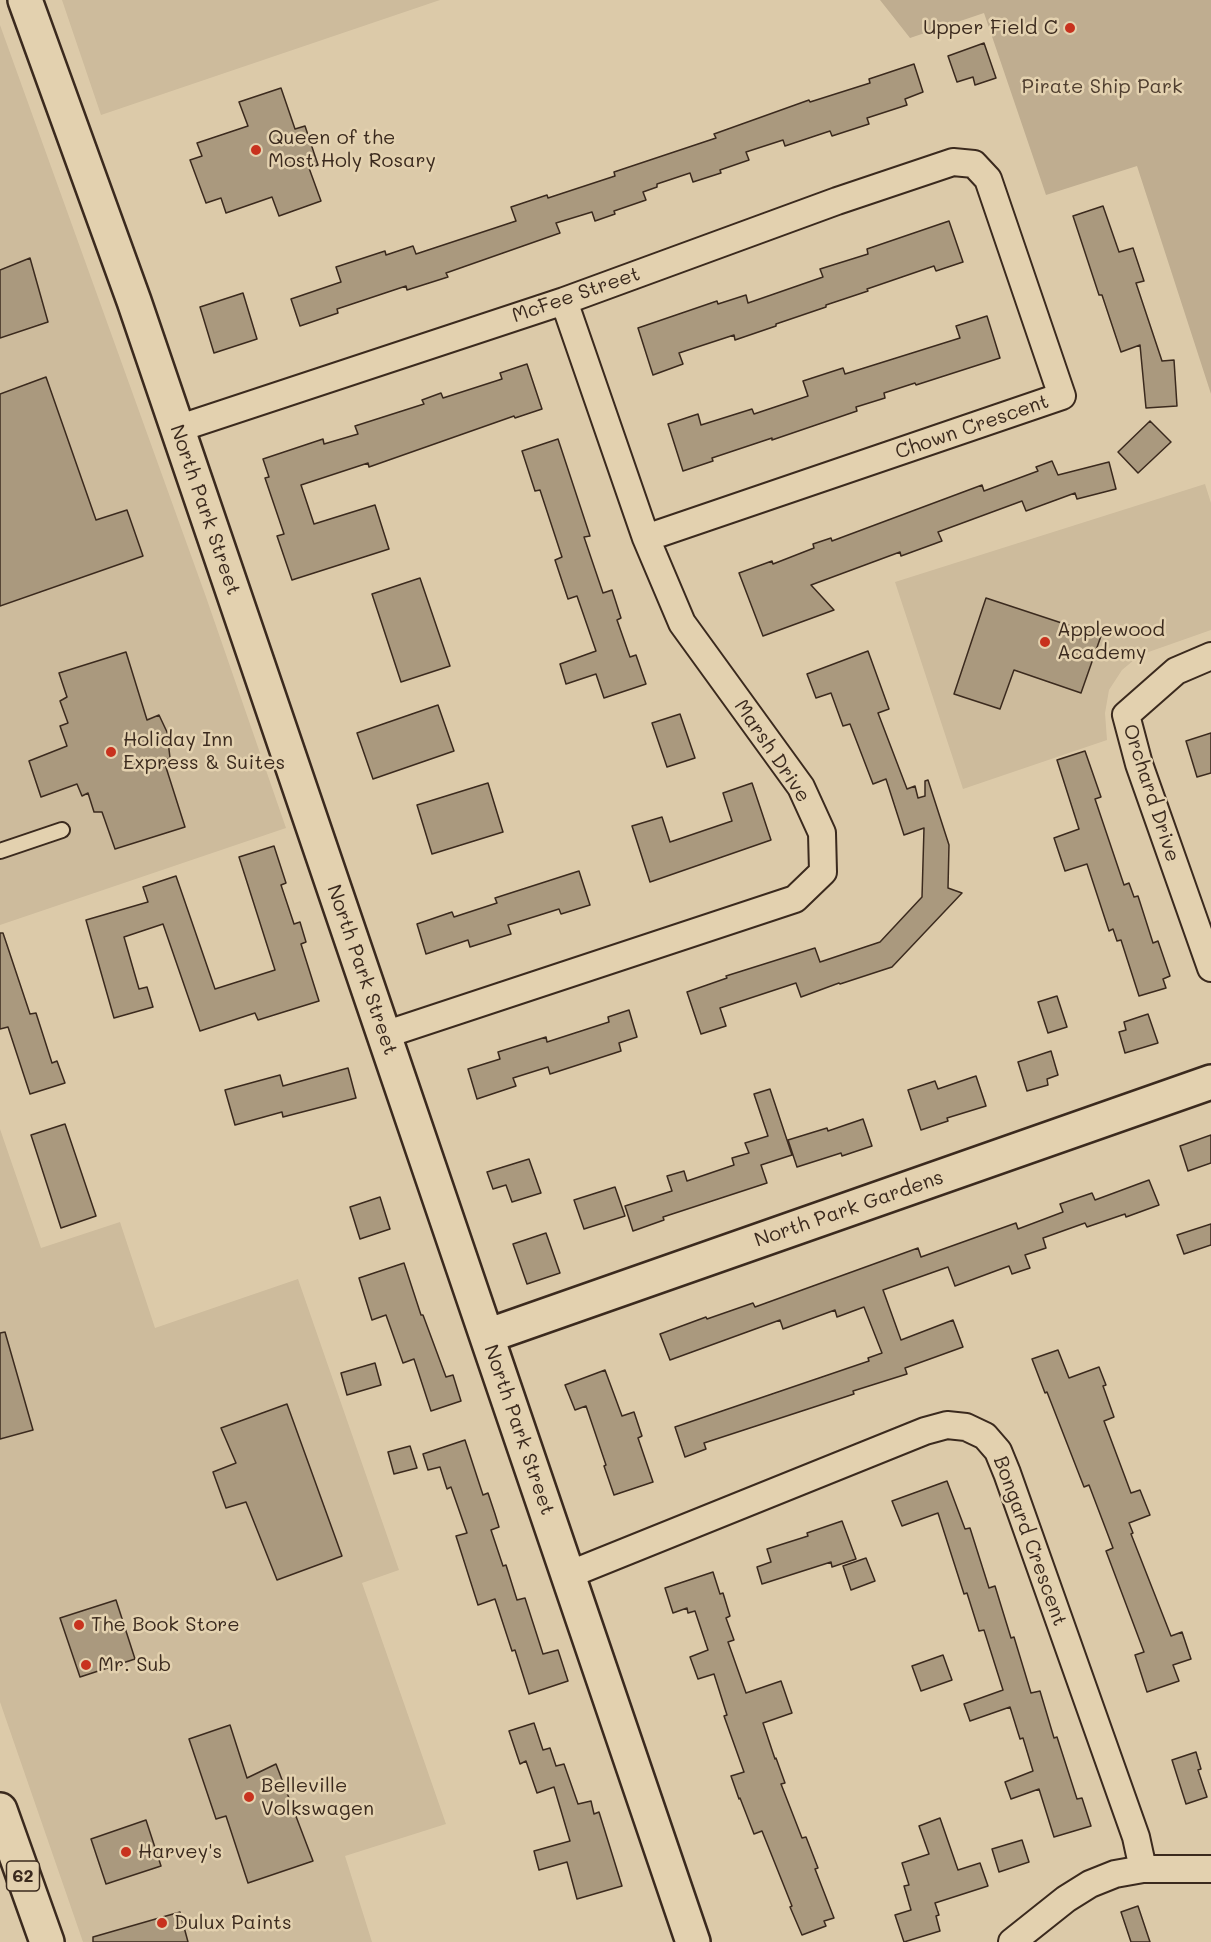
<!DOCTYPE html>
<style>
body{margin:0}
canvas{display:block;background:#dccaa9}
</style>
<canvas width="1211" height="1942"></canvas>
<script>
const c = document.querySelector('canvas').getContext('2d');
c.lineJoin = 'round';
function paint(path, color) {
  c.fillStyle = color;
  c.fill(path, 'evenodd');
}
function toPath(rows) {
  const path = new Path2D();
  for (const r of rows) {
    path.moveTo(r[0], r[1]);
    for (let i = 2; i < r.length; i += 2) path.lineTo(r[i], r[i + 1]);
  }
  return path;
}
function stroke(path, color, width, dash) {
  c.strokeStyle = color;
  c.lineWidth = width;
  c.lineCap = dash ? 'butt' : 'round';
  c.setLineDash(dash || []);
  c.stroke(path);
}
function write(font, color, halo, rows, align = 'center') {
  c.font = font + ' Mali,sans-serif';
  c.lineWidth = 5;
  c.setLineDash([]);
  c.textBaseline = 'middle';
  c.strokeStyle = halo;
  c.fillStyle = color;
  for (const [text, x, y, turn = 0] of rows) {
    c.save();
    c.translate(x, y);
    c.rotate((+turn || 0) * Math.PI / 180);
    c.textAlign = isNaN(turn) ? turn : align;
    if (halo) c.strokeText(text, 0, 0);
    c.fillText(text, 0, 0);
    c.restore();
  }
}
paint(toPath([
 [62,0,440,0,101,115],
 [0,25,206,597,286,828,0,925],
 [1205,484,1211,503,1211,630,1140,655,1122,670,1109,690,1105,713,1107,740,963,789,895,582],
 [0,1129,41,1248,120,1222,155,1328,298,1279,399,1570,362,1583,446,1824,345,1856,372,1942,83,1942,0,1702]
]), '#cdbb9c');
paint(toPath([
 [880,0,1211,0,1211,394,1137,166,1046,195,984,13,910,38]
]), '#bfad90');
const building = toPath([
 [984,43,996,78,975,85,973,77,957,82,948,56,984,43],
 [914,64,923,92,905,99,907,105,867,118,869,124,832,136,830,131,785,146,783,140,746,152,749,160,720,170,721,173,693,182,690,173,657,184,657,187,643,192,646,200,614,211,615,214,595,221,592,212,556,223,560,233,446,273,448,277,407,290,406,286,337,309,338,313,300,326,291,299,341,282,336,267,385,251,386,255,413,246,416,254,516,221,511,207,547,195,548,198,615,176,614,172,716,138,714,134,809,100,810,102,870,83,869,79,914,64],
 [281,88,295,129,305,126,318,165,309,168,321,201,279,216,272,197,226,213,221,198,206,203,190,160,202,156,197,143,248,126,239,102,281,88],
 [1103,206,1119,252,1133,248,1144,281,1136,283,1162,361,1174,360,1177,406,1146,408,1140,345,1121,352,1102,295,1099,295,1073,216,1103,206],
 [949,221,963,262,936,271,934,266,867,289,868,291,826,305,826,307,776,324,776,326,735,340,734,335,679,353,683,364,653,375,638,328,717,301,718,304,746,295,748,303,823,277,820,269,868,254,867,249,949,221],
 [30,258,48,322,0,338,0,270,30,258],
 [243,293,257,339,214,353,200,307,243,293],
 [987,316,1000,358,916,385,915,383,884,393,885,398,856,407,857,411,772,440,772,438,712,458,713,461,683,471,668,424,698,414,701,425,752,409,754,414,808,396,803,381,843,368,845,374,960,338,956,326,987,316],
 [527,364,542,409,515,418,514,416,369,467,368,463,301,485,314,524,375,505,389,549,292,580,277,536,284,534,265,478,269,477,263,459,323,439,324,444,358,434,355,426,424,404,422,400,441,393,443,398,502,379,500,373,527,364],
 [46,377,96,520,127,510,143,556,0,606,0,394,46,377],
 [1150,421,1171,442,1138,473,1118,452,1150,421],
 [558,439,590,536,584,537,603,593,612,590,621,618,617,620,630,657,636,655,646,684,604,698,596,674,566,684,560,664,596,651,577,596,568,599,555,560,562,557,540,490,535,491,522,451,558,439],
 [1052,461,1058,475,1109,462,1116,489,1077,499,1075,493,1026,511,1022,501,938,532,942,541,901,556,900,552,811,585,834,610,763,636,739,573,772,561,773,564,814,548,813,544,831,538,832,541,982,485,984,491,1038,471,1036,467,1052,461],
 [420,578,450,666,401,682,372,594,420,578],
 [986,598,1101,636,1081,693,1014,670,1000,709,954,694,986,598],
 [868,651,889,709,878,713,907,789,915,786,918,798,925,796,925,781,928,780,949,845,948,888,962,893,892,967,840,984,839,983,801,997,796,983,720,1008,726,1026,701,1034,687,992,727,978,726,976,815,948,820,962,880,942,922,897,924,828,904,835,886,779,873,784,850,724,843,726,831,693,816,698,807,674,868,651],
 [126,652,147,720,159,715,167,732,170,758,164,761,185,827,115,849,102,812,94,812,88,793,82,796,77,784,41,797,29,761,67,746,60,726,68,723,60,701,67,697,59,673,126,652],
 [438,705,454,751,373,779,357,733,438,705],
 [680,714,695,758,667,767,652,723,680,714],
 [1211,733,1211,773,1197,777,1186,741,1211,733],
 [1085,751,1101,797,1095,799,1124,885,1129,883,1134,897,1138,896,1153,943,1158,941,1170,976,1163,979,1166,988,1139,996,1121,940,1117,941,1113,929,1109,931,1087,864,1065,871,1054,838,1079,829,1057,760,1085,751],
 [488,783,503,832,432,854,417,805,488,783],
 [752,783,771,840,650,882,632,826,662,817,670,842,732,821,723,793,752,783],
 [274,846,286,883,281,885,294,924,300,922,306,942,301,944,319,1001,258,1020,255,1013,200,1031,163,924,124,937,139,989,147,987,153,1007,114,1018,86,920,148,902,143,887,176,876,215,989,275,970,239,857,274,846],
 [579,871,590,905,561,914,559,909,508,925,511,934,470,947,468,940,426,954,417,924,452,912,454,917,497,903,495,898,579,871],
 [0,933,3,933,30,1014,36,1013,52,1063,57,1061,65,1083,30,1094,8,1027,0,1029,0,933],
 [1057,996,1067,1027,1048,1033,1038,1002,1057,996],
 [629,1010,637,1037,619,1043,621,1051,550,1074,548,1067,513,1078,516,1086,477,1099,468,1069,500,1059,498,1052,546,1037,547,1042,609,1022,608,1017,629,1010],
 [1148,1014,1158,1043,1125,1053,1119,1032,1126,1030,1124,1022,1148,1014],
 [1051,1051,1058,1075,1047,1079,1048,1085,1027,1091,1018,1062,1051,1051],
 [348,1068,356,1098,283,1117,282,1112,235,1125,225,1090,280,1075,283,1086,348,1068],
 [976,1076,986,1106,947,1118,948,1121,921,1130,908,1090,935,1081,938,1089,976,1076],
 [770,1089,792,1155,761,1165,767,1183,663,1217,664,1220,633,1231,625,1206,672,1191,667,1176,684,1171,687,1181,734,1165,732,1158,749,1153,745,1143,768,1136,754,1094,770,1089],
 [863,1119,872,1146,842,1156,841,1153,797,1167,788,1140,827,1128,828,1131,863,1119],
 [65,1124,96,1216,61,1228,31,1135,65,1124],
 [1211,1135,1211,1163,1188,1171,1180,1146,1211,1135],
 [529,1159,541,1193,512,1202,506,1185,493,1189,487,1172,529,1159],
 [1149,1180,1159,1205,1126,1217,1125,1214,1087,1227,1085,1223,1043,1238,1046,1248,1025,1255,1030,1268,1012,1274,1009,1266,955,1286,948,1267,883,1290,901,1340,953,1320,963,1347,905,1368,907,1374,853,1391,854,1394,704,1443,706,1449,685,1457,675,1427,869,1361,868,1358,882,1353,864,1307,837,1317,835,1310,783,1329,780,1320,670,1360,660,1334,706,1317,707,1319,753,1303,755,1307,918,1248,921,1257,1016,1223,1018,1229,1063,1212,1060,1204,1092,1193,1095,1200,1149,1180],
 [615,1187,625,1216,584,1229,574,1200,615,1187],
 [380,1197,390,1229,360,1239,350,1207,380,1197],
 [1211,1224,1211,1245,1184,1254,1177,1235,1211,1224],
 [546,1233,560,1273,527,1284,513,1244,546,1233],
 [404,1263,421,1315,423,1315,446,1377,453,1375,461,1401,431,1411,414,1359,403,1363,386,1315,372,1320,359,1278,404,1263],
 [5,1332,33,1430,0,1439,0,1333,5,1332],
 [1058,1350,1069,1378,1099,1367,1106,1385,1103,1386,1114,1417,1104,1421,1131,1493,1140,1490,1150,1515,1129,1523,1133,1533,1131,1534,1171,1636,1182,1632,1191,1659,1173,1665,1179,1681,1147,1692,1135,1655,1144,1652,1106,1551,1113,1548,1089,1485,1084,1487,1047,1392,1045,1393,1032,1359,1058,1350],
 [375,1363,381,1385,347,1395,341,1373,375,1363],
 [605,1370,622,1416,634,1412,642,1436,638,1438,653,1482,614,1495,604,1466,606,1465,586,1406,575,1410,565,1385,605,1370],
 [287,1404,342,1556,277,1580,246,1502,226,1508,213,1472,236,1463,221,1428,287,1404],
 [465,1440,483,1495,488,1493,495,1514,499,1527,491,1530,503,1566,506,1565,517,1600,525,1598,543,1654,558,1650,568,1681,529,1694,515,1650,512,1651,495,1599,478,1605,456,1536,467,1533,451,1487,447,1489,440,1467,428,1470,423,1454,465,1440],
 [410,1446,417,1468,394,1474,388,1452,410,1446],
 [947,1481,965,1529,970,1528,989,1588,995,1586,1011,1638,1014,1637,1031,1693,1040,1691,1054,1738,1057,1737,1077,1799,1082,1798,1091,1826,1054,1837,1039,1789,1011,1799,1005,1782,1033,1771,1023,1738,1020,1739,1010,1707,970,1721,964,1704,1003,1690,984,1630,979,1631,967,1593,964,1594,938,1513,902,1526,892,1501,947,1481],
 [842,1521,856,1559,832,1567,831,1562,762,1584,757,1567,771,1562,767,1549,808,1536,807,1533,842,1521],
 [866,1558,875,1581,851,1590,843,1566,866,1558],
 [713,1572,720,1594,723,1593,730,1616,726,1618,734,1640,728,1642,746,1693,781,1681,792,1713,763,1723,775,1759,776,1758,785,1783,781,1784,802,1838,806,1837,818,1868,815,1869,834,1918,824,1921,826,1926,802,1935,790,1907,792,1906,762,1831,754,1834,740,1798,739,1799,731,1776,744,1772,724,1716,727,1715,714,1674,698,1679,690,1657,708,1650,695,1611,688,1613,687,1608,673,1613,665,1588,713,1572],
 [116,1600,135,1659,80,1677,60,1618,116,1600],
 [943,1655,952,1680,921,1691,912,1666,943,1655],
 [534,1723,543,1750,550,1748,556,1766,564,1764,578,1804,591,1801,594,1814,599,1812,622,1886,577,1899,567,1862,539,1870,534,1851,570,1841,554,1787,537,1793,526,1761,520,1764,509,1731,534,1723],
 [230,1725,247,1778,276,1764,313,1861,248,1883,226,1816,216,1819,189,1739,230,1725],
 [1196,1752,1201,1769,1198,1770,1207,1797,1186,1804,1172,1760,1196,1752],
 [940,1818,958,1870,980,1863,988,1886,935,1903,939,1915,936,1916,940,1931,904,1942,895,1915,911,1910,904,1886,909,1885,902,1863,929,1854,919,1826,940,1818],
 [146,1820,161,1866,106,1884,91,1839,146,1820],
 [1022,1840,1029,1862,999,1872,992,1849,1022,1840],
 [1138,1906,1150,1942,1131,1942,1121,1912,1138,1906],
 [180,1912,188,1942,93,1942,93,1937,180,1912]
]);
paint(building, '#aa997e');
stroke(building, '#3b2a1e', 1.5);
const lane = toPath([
 [0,851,62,830]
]);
const street = toPath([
 [177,429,564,301,837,201,953,162,974,164,988,179,1062,396,646,538],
 [1211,656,1176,671,1126,715,1139,764,1211,968],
 [384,1035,795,899,823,872,822,833,801,787,682,623,646,538,564,301],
 [568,1575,925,1431,947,1425,966,1427,985,1436,998,1451,1007,1473,1136,1837,1143,1869],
 [1012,1942,1066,1899,1090,1884,1115,1874,1143,1869,1211,1869]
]);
const secondary = toPath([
 [25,0,134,301,693,1942],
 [487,1336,1211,1082]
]);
const primary = toPath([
 [0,1810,47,1942]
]);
stroke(lane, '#3b2a1e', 18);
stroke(street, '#3b2a1e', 30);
stroke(secondary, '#3b2a1e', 38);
stroke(primary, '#3b2a1e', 38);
stroke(lane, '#e3d1af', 14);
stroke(street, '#e3d1af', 26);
stroke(secondary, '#e3d1af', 33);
stroke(primary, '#e3d1af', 33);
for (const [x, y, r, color] of [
 [1070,28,6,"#c8321e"],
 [256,150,6,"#c8321e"],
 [1045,642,6,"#c8321e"],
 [111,752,6,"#c8321e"],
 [79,1625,6,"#c8321e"],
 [86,1665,6,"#c8321e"],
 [249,1797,6,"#c8321e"],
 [126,1852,6,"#c8321e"],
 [162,1923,6,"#c8321e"]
]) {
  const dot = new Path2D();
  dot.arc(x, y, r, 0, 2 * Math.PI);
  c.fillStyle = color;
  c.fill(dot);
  stroke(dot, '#e3d1af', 2);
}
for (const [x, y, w] of [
 [23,1876,33]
]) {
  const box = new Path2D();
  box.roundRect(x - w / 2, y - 15, w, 30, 4.5);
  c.fillStyle = '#e3d1af';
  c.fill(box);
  stroke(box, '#3b2a1e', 1.5);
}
write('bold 18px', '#3b2a1e', null, [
 ["62",23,1876]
]);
write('20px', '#3b2a1e', '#e3d1af', [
 ["Upper Field C",1058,28,"right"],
 ["Queen of the",268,138],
 ["Most Holy Rosary",268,161],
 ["Applewood",1057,630],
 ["Academy",1057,653],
 ["Holiday Inn",123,740],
 ["Express & Suites",123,763],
 ["The Book Store",91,1625],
 ["Mr. Sub",98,1665],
 ["Belleville",261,1786],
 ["Volkswagen",261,1809],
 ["Harvey's",138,1852],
 ["Dulux Paints",174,1923]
], 'left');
write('20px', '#4f3e2f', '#e3d1af', [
 ["Pirate Ship Park",1102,87]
]);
write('20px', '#3b2a1e', '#e3d1af', [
 ["McFee Street",576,295,-19],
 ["Chown Crescent",972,427,-19],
 ["North Park Street",205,510,71],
 ["Marsh Drive",772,751,56],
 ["Orchard Drive",1151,793,72],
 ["North Park Street",362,970,71],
 ["North Park Gardens",849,1209,-19],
 ["North Park Street",519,1430,71],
 ["Bongard Crescent",1030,1541,70]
]);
</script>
